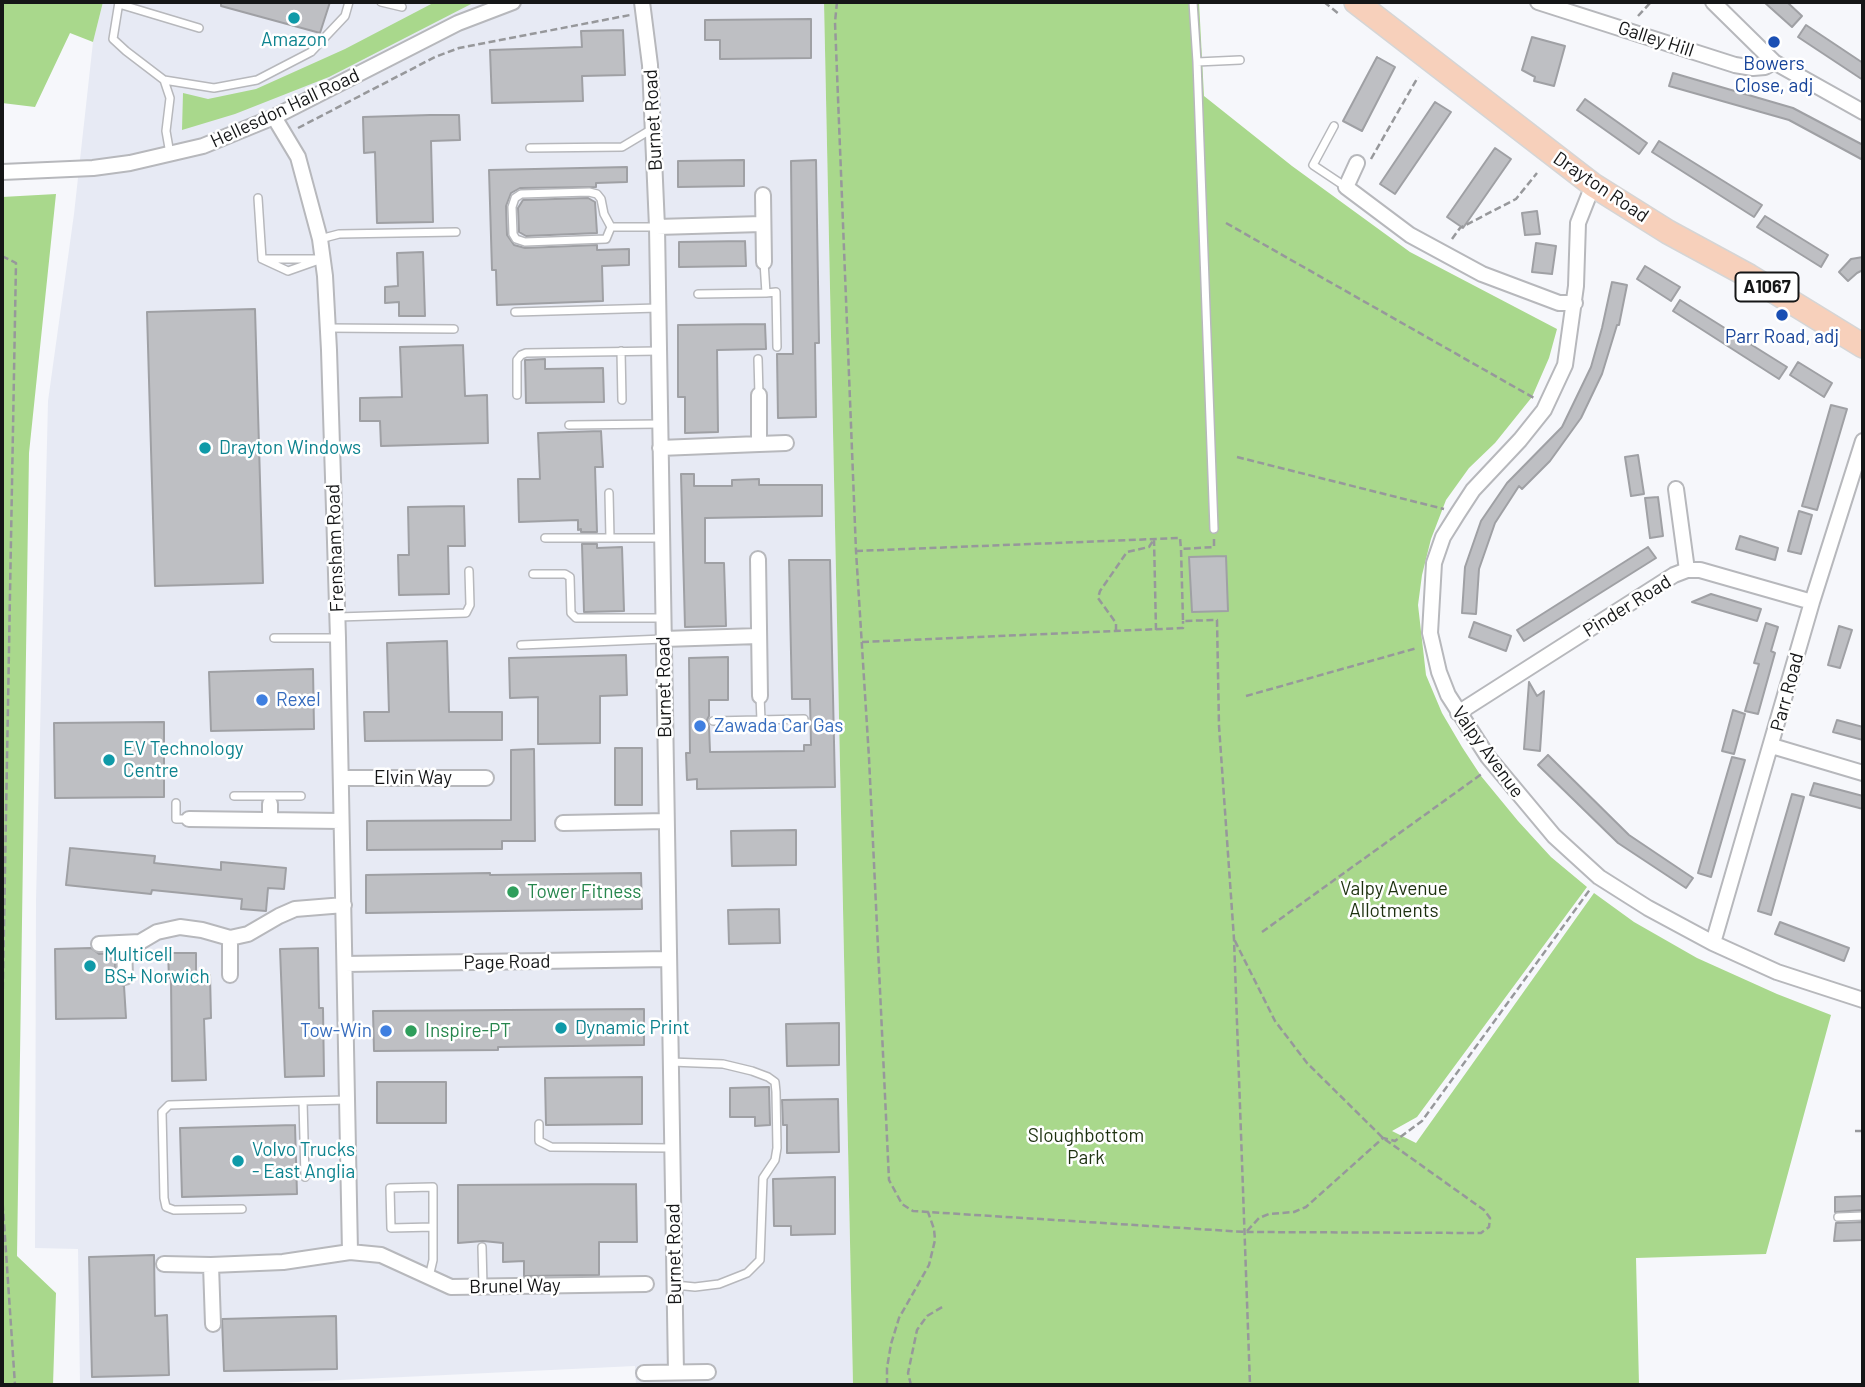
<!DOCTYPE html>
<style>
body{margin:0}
#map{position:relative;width:1865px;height:1387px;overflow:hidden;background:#f6f7fb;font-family:Barlow,sans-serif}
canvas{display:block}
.frame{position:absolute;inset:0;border:4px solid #151617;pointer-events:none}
</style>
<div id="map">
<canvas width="1865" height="1387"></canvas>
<div class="frame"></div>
</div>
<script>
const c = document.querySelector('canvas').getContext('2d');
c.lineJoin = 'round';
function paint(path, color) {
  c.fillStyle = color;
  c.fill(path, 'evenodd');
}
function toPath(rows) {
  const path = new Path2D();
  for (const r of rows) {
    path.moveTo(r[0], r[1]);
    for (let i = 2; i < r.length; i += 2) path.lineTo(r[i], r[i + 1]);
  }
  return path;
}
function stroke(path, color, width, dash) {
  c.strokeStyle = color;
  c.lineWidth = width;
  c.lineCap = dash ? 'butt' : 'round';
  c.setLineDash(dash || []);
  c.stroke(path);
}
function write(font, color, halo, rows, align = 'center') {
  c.font = font + ' Barlow,sans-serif';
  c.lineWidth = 5;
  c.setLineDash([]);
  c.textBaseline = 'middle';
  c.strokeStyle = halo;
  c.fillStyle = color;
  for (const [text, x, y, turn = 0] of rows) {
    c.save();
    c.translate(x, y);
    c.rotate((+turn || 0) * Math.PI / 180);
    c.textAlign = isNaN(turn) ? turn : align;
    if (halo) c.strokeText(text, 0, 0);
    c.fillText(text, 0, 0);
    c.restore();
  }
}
paint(toPath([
 [103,2,824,2,853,1385,636,1385,635,1366,235,1385,80,1385,78,1249,35,1248,36,900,48,401,74,214,93,42]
]), '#e7eaf4');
paint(toPath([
 [2,2,103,2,93,42,70,33,35,107,2,103],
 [435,2,475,2,329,77,235,114,182,130,183,93,208,99,256,89,345,49],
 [824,2,1199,2,1204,96,1292,166,1410,252,1557,329,1549,358,1532,397,1495,443,1469,468,1446,500,1431,539,1422,575,1418,605,1426,675,1442,713,1462,747,1481,776,1518,821,1551,857,1587,887,1417,1117,1392,1131,1416,1143,1594,893,1634,922,1697,958,1777,994,1831,1015,1766,1254,1636,1258,1639,1385,853,1385],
 [56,194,29,453,17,1256,56,1293,53,1385,2,1385,2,197]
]), '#a9d88c');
const building = toPath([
 [221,2,330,2,320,33,221,6,221,2],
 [1764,2,1787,2,1802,16,1792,27,1764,2],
 [811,19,811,58,720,59,720,40,705,40,705,20,811,19],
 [1806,25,1863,63,1863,80,1798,37,1806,25],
 [623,30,625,75,582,76,583,101,492,103,490,50,582,47,581,31,623,30],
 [1532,37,1565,46,1554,86,1534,81,1535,77,1522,70,1532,37],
 [1377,57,1395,67,1362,131,1343,121,1377,57],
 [1673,73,1793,108,1863,145,1863,160,1789,120,1669,86,1673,73],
 [1585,99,1647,143,1639,154,1577,110,1585,99],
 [1435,102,1451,112,1395,194,1380,184,1435,102],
 [430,115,459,115,460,140,431,141,433,222,377,223,375,152,364,153,363,117,430,115],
 [1659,141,1762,205,1754,217,1652,152,1659,141],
 [1495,148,1511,159,1463,228,1447,217,1495,148],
 [744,160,744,186,678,187,678,161,744,160],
 [816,160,819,343,815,343,816,417,778,418,777,354,793,354,791,161,816,160],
 [627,167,627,182,596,183,596,187,520,188,511,193,506,206,507,235,514,245,525,248,597,245,597,250,629,249,629,265,602,266,603,301,497,305,496,270,492,270,489,170,627,167],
 [588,198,595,202,597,233,526,236,519,232,518,208,523,200,588,198],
 [1537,211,1540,234,1525,235,1522,213,1537,211],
 [1765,216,1828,255,1821,267,1757,227,1765,216],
 [745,241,746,266,679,267,679,242,745,241],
 [1536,243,1556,246,1552,274,1532,272,1536,243],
 [423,252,425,316,399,316,399,302,385,303,385,287,398,286,397,253,423,252],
 [1863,257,1863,270,1857,273,1848,281,1839,272,1851,259,1863,257],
 [1645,266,1680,287,1671,301,1637,279,1645,266],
 [1612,282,1627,285,1619,325,1617,325,1602,374,1581,418,1550,461,1522,489,1519,486,1495,523,1479,569,1476,614,1462,613,1465,567,1481,521,1507,483,1562,427,1591,367,1602,328,1612,282],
 [1680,300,1787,367,1779,379,1673,311,1680,300],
 [255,309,263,583,155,586,147,312,255,309],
 [765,324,766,349,717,350,718,432,685,433,685,397,678,397,678,325,765,324],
 [463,345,465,396,487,395,488,443,381,446,380,421,360,421,360,398,402,397,400,347,463,345],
 [545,359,545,369,603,368,604,402,526,403,525,360,545,359],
 [1798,362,1832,383,1824,397,1790,375,1798,362],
 [1831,405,1847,409,1817,510,1802,506,1831,405],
 [601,431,603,467,595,467,597,532,581,532,581,529,578,530,578,520,519,522,518,479,540,479,538,433,601,431],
 [1638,455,1644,494,1631,496,1625,457,1638,455],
 [681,474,694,474,694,486,732,486,732,480,759,479,759,485,822,485,822,516,705,518,705,563,724,563,726,626,685,627,681,474],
 [1658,497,1663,536,1650,538,1645,498,1658,497],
 [464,506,465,546,448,546,449,594,399,595,398,555,409,555,408,507,464,506],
 [1799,511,1812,515,1801,554,1788,551,1799,511],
 [1740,536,1778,548,1775,560,1736,549,1740,536],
 [582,544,597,544,597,548,622,547,624,611,584,612,582,544],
 [1648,547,1656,558,1524,641,1517,630,1648,547],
 [1226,556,1228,611,1192,612,1189,557,1226,556],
 [789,560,830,560,835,787,697,789,697,779,687,780,686,753,690,753,689,658,728,657,728,700,709,700,709,716,707,720,709,726,710,752,804,751,804,745,811,745,810,699,792,699,789,560],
 [1711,594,1761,609,1757,621,1692,602,1711,594],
 [1474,622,1511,636,1506,651,1469,637,1474,622],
 [1766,623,1778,627,1771,651,1775,653,1758,714,1745,711,1759,664,1754,663,1766,623],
 [1839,626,1852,630,1840,668,1828,665,1839,626],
 [447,641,449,712,502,712,502,740,365,741,364,712,389,712,387,643,447,641],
 [626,655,627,695,600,696,600,743,538,744,538,697,510,698,509,658,626,655],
 [313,669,314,729,211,731,209,672,313,669],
 [1529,682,1537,696,1544,691,1540,751,1524,749,1529,682],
 [1733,710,1745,714,1734,754,1722,751,1733,710],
 [1837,720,1863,727,1863,740,1833,732,1837,720],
 [164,722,164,797,55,798,54,723,164,722],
 [615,748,642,748,642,805,615,805,615,748],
 [534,749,535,841,502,841,502,849,367,850,367,821,511,820,511,750,534,749],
 [1548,755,1629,835,1693,878,1686,888,1618,843,1538,765,1548,755],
 [1732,757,1745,760,1711,877,1698,873,1732,757],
 [1814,783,1863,796,1863,809,1810,795,1814,783],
 [1792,794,1804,797,1771,915,1758,911,1792,794],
 [796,830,796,865,732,866,731,831,796,830],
 [70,848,155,856,154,863,221,870,221,862,286,868,284,889,268,888,266,911,241,909,242,899,152,890,151,894,66,885,70,848],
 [490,873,490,875,641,873,642,909,366,913,366,875,490,873],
 [779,909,780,943,729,944,728,910,779,909],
 [1780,922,1849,948,1844,961,1775,934,1780,922],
 [91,948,99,954,115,953,115,978,117,983,124,986,126,1018,56,1019,55,949,91,948],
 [318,948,319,1008,323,1008,324,1076,285,1077,280,949,318,948],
 [168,953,196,953,196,975,210,975,211,1018,204,1019,206,1080,172,1081,171,978,169,978,168,953],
 [644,1009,644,1045,498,1047,498,1050,374,1051,373,1011,644,1009],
 [839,1023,839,1065,787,1066,786,1024,839,1023],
 [642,1077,642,1124,546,1125,545,1078,642,1077],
 [377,1082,446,1082,446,1123,377,1123,377,1082],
 [769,1087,770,1125,755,1126,755,1117,730,1117,730,1088,769,1087],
 [838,1099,839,1152,787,1153,787,1125,783,1125,782,1100,838,1099],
 [295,1125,297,1194,182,1197,180,1128,295,1125],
 [835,1177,835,1234,791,1235,791,1226,774,1226,773,1179,835,1177],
 [636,1184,637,1242,599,1242,599,1275,524,1276,524,1261,503,1262,503,1243,483,1241,458,1243,458,1185,636,1184],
 [1863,1196,1863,1210,1835,1212,1835,1197,1863,1196],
 [1863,1222,1863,1240,1834,1241,1836,1223,1863,1222],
 [154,1255,155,1316,167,1315,169,1375,92,1377,89,1257,154,1255],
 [336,1316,337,1369,224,1371,222,1319,336,1316]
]);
paint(building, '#bebfc3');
stroke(building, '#9fa0a4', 2);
const service = toPath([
 [119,2,113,39,126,51,164,80,214,88,257,80,311,52,345,16,349,2],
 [381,2,402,7],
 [1193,2,1197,62,1240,60],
 [119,4,199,28],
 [1197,62,1214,529],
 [164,80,170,98,166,131,170,154],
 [1334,126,1313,165,1346,187],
 [530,148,622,147,652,129],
 [258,198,262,259],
 [611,227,604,214,601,199,597,194,589,192,521,194,515,198,512,207,513,234,516,239,525,242,606,239,611,227,657,227],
 [320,239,339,234,456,232],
 [262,259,288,271,322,259],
 [264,259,315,259],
 [766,293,776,292,777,347],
 [698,294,766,293,764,262],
 [515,312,658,308],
 [328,328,454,329],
 [621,351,622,400],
 [758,359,759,395],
 [517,395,517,360,521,355,526,353,659,351],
 [569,425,660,424],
 [609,493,610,538],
 [545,538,661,538],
 [533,574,565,574,570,577,571,613,576,618,663,618],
 [338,617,466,613,470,605,469,571],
 [274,638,338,638],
 [521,645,663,639],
 [760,696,761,720],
 [713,721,804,719],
 [234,796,301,796],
 [176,803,176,819,189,819],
 [671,1062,723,1064,752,1071,768,1077,775,1082,776,1092,777,1148,775,1160,763,1178,760,1260,747,1273,719,1284,695,1287,675,1285],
 [539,1124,539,1141,551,1147,672,1148],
 [305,1177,303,1101,347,1100],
 [242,1209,174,1210,166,1207,164,1198,162,1112,169,1105,303,1101],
 [1838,1217,1863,1216],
 [482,1247,483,1286],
 [429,1277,433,1260,433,1187,390,1188,391,1228,433,1227]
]);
const minor = toPath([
 [642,2,650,65,657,227,676,1372],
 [1538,2,1735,65,1753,68,1765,67,1774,62],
 [1713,2,1774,62,1863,112],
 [274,117,298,157,320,239,325,276,329,350,338,638,350,1252],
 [1357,163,1346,187,1410,235,1482,274,1559,303,1575,303],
 [2,172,93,168,130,163,203,146,274,117,458,23,513,2],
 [1593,185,1578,223,1576,286,1565,365,1544,410,1520,440,1473,490,1458,513,1443,537,1434,563,1430,633,1439,672,1448,695,1488,757,1554,836,1599,877,1648,908,1713,943,1777,972,1863,1000],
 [763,195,764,262],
 [657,227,762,224],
 [759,444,786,443],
 [660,448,759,444,759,395],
 [1676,489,1687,570],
 [758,559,760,696],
 [663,639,759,636],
 [1458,713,1674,575,1687,570,1700,570,1812,602],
 [1772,746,1863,773],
 [341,778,486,778],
 [270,804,270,819],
 [189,819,341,821],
 [563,823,666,821],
 [124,943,125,977],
 [1713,943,1812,602,1863,441],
 [99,944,140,942,157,932,180,927,202,930,230,938],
 [345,964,669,959],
 [230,975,230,938,248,934,279,916,295,909,344,905],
 [164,1264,211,1265,283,1262,350,1252,381,1255,451,1287,646,1284],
 [211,1265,213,1324],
 [644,1373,708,1372]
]);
const primary = toPath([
 [1356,2,1593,185,1668,232,1749,276,1863,346]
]);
stroke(service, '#b7b8bc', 10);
stroke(minor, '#b7b8bc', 18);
stroke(primary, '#d5d5d5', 26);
stroke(toPath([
 [837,2,835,22,856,551,869,758,889,1180,902,1204,913,1211,928,1212,1246,1232,1481,1233,1489,1227,1490,1218,1484,1210,1383,1138,1307,1063,1275,1021,1234,939],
 [1324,2,1339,14],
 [1638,16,1651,2],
 [298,128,435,57,459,48,630,15],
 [1371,159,1418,77],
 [1226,223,1534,398],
 [1452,239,1460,228,1516,199,1537,173],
 [2,256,16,263,2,1036],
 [1237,457,1444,509],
 [1154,539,1156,630],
 [1214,539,1214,547,1181,549,1183,621,1217,620,1219,726,1234,939,1250,1385],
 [856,551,1180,538,1181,549],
 [1116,631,1116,623,1098,598,1100,591,1127,552,1149,547,1154,539],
 [862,642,1183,628,1183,621],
 [1246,696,1417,648],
 [1262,932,1483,773],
 [1855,1131,1863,1131],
 [2,1193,15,1385],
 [1247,1231,1259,1218,1269,1214,1294,1212,1306,1207,1383,1138,1395,1141,1422,1121,1591,888],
 [887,1385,887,1368,891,1344,899,1318,929,1265,935,1240,934,1229,928,1212],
 [911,1385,908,1373,917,1330,927,1316,944,1306]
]), '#97989b', 2.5, [7, 3.5]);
stroke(service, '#fff', 7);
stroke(minor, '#fff', 14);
stroke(primary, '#f7d0bb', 23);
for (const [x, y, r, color] of [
 [294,18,7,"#0f9aa8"],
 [1774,42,7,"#1a4fb4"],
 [1782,315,7,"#1a4fb4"],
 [205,448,7,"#0f9aa8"],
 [262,700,7,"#3f7fe0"],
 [700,726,7,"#3f7fe0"],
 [109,760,7,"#0f9aa8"],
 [513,892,7,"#2e9e5b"],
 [90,966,7,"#0f9aa8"],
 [561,1028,7,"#0f9aa8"],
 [386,1031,7,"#3f7fe0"],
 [411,1031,7,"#2e9e5b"],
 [238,1161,7,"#0f9aa8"]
]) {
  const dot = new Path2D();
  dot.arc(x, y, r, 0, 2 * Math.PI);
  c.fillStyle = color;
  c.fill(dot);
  stroke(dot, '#fff', 2.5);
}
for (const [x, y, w] of [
 [1767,287,63]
]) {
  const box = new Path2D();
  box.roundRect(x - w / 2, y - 14.5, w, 29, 5);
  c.fillStyle = '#fff';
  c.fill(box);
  stroke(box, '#151617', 2);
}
write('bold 18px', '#151617', null, [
 ["A1067",1767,287]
]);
write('19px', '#151617', '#fff', [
 ["Galley Hill",1656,39,18],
 ["Hellesdon Hall Road",285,108,-25],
 ["Burnet Road",653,120,-93],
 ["Drayton Road",1601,187,34],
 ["Frensham Road",335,548,-92],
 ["Pinder Road",1627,606,-32],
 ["Burnet Road",664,687,-91],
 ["Parr Road",1787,692,-75],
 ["Valpy Avenue",1488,752,54],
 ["Elvin Way",413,778],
 ["Page Road",507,962,-1],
 ["Burnet Road",674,1254,-91],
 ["Brunel Way",515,1286,-1]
]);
write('19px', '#0d838f', '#fff', [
 ["Amazon",294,40,"center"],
 ["Drayton Windows",219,448],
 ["EV Technology",123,749],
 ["Centre",123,771],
 ["Multicell",104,955],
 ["BS+ Norwich",104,977],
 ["Dynamic Print",575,1028],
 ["Volvo Trucks",252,1150],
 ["- East Anglia",252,1172]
], 'left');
write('19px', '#164399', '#fff', [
 ["Bowers",1774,64],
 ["Close, adj",1774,86],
 ["Parr Road, adj",1782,337]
]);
write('19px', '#366cbe', '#fff', [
 ["Rexel",276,700],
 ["Zawada Car Gas",714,726],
 ["Tow-Win",372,1031,"right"]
], 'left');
write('19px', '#1d310f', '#fff', [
 ["Valpy Avenue",1394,889],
 ["Allotments",1394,911],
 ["Sloughbottom",1086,1136],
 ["Park",1086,1158]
]);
write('19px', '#27864d', '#fff', [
 ["Tower Fitness",527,892],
 ["Inspire-PT",425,1031]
], 'left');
</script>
